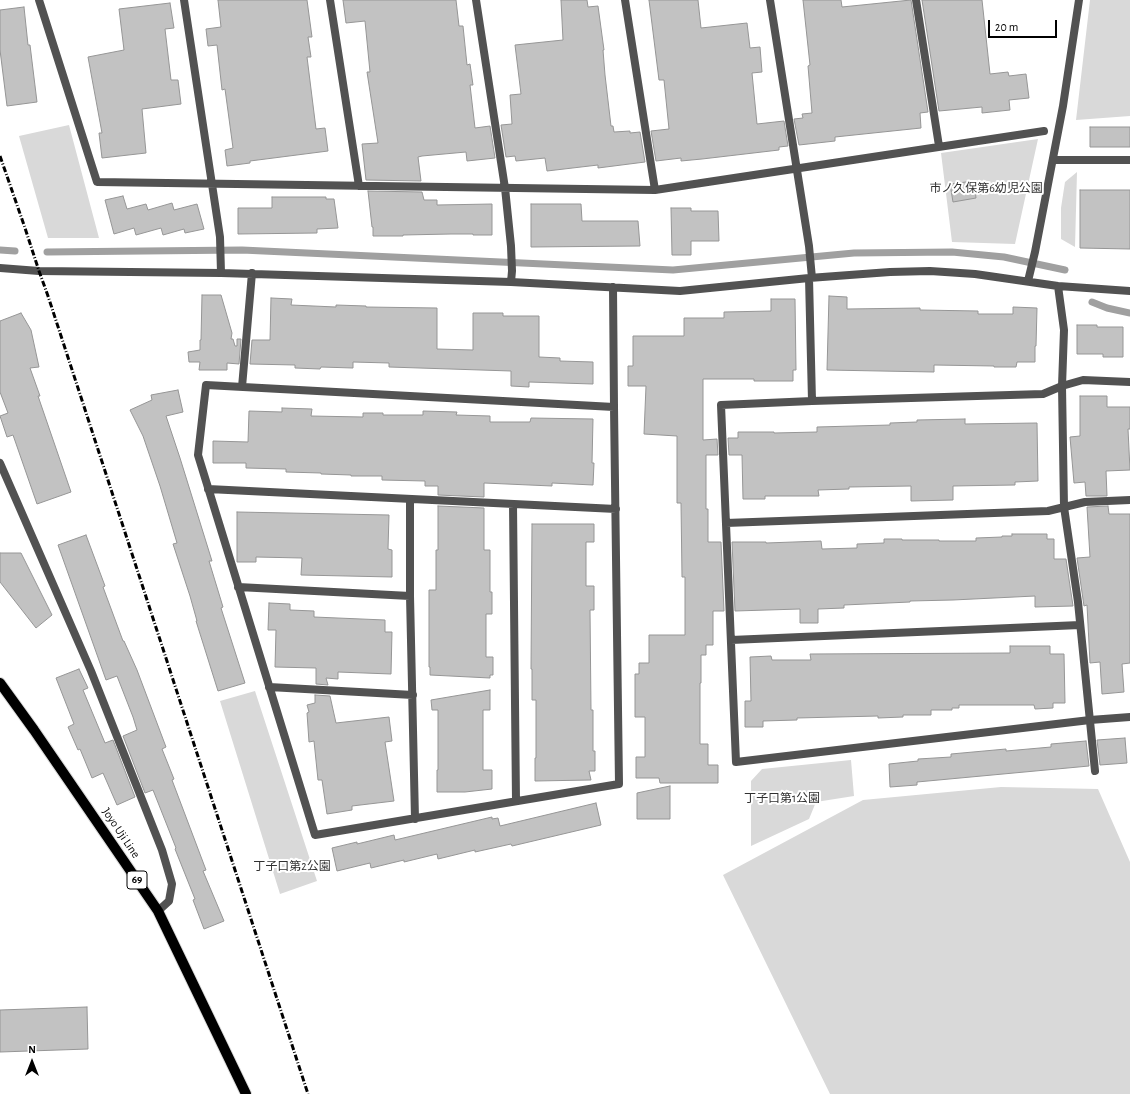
<!DOCTYPE html>
<meta charset="utf-8">
<style>
body{margin:0}
#map{position:relative;width:1130px;height:1094px;overflow:hidden;background:#fff;font-family:"Alegreya Sans",sans-serif}
canvas{display:block}
.north{position:absolute;left:12px;top:1042px;width:40px;height:40px;-webkit-text-stroke:3px #fff;paint-order:stroke;rotate:0deg;font-size:11px;font-weight:700;line-height:16px;text-align:center;color:#000}
.north::after{content:'';display:block;margin:auto;width:14px;height:18px;background:#000;clip-path:polygon(50% 0,100% 100%,50% 72%,0 100%)}
.scale{position:absolute;left:988px;top:20px;width:69px;height:18px;box-sizing:border-box;border:2px solid #000;border-top:0;padding-left:5px;font-size:12px;line-height:14px;white-space:nowrap;color:#000;-webkit-text-stroke:3px #fff;paint-order:stroke}
</style>
<div id="map">
<canvas width="1130" height="1094"></canvas>
<div class="north">N</div>
<div class="scale">20 m</div>
</div>
<script>
const c = document.querySelector('canvas').getContext('2d');
c.lineJoin = 'round';
function paint(path, color) {
  c.fillStyle = color;
  c.fill(path, 'evenodd');
}
function toPath(rows) {
  const path = new Path2D();
  for (const r of rows) {
    path.moveTo(r[0], r[1]);
    for (let i = 2; i < r.length; i += 2) path.lineTo(r[i], r[i + 1]);
  }
  return path;
}
function stroke(path, color, width, dash) {
  c.strokeStyle = color;
  c.lineWidth = width;
  c.lineCap = dash ? 'butt' : 'round';
  c.setLineDash(dash || []);
  c.stroke(path);
}
function write(font, color, halo, rows, align = 'center') {
  c.font = font + ' "Alegreya Sans","Noto Sans JP",sans-serif';
  c.lineWidth = 4;
  c.setLineDash([]);
  c.textBaseline = 'middle';
  c.strokeStyle = halo;
  c.fillStyle = color;
  for (const [text, x, y, turn = 0] of rows) {
    c.save();
    c.translate(x, y);
    c.rotate((+turn || 0) * Math.PI / 180);
    c.textAlign = isNaN(turn) ? turn : align;
    if (halo) c.strokeText(text, 0, 0);
    c.fillText(text, 0, 0);
    c.restore();
  }
}
paint(toPath([
 [1090,0,1130,0,1130,116,1076,120],
 [69,125,99,238,48,238,19,136],
 [1038,139,1015,244,952,242,941,153],
 [1077,172,1075,247,1061,239,1061,208,1065,182],
 [255,691,317,881,280,894,220,701],
 [851,760,854,796,816,802,809,819,751,846,751,781,762,769],
 [1001,787,1098,789,1130,862,1130,1094,830,1094,723,875,863,800]
]), '#d9d9d9');
stroke(toPath([
 [0,250,15,251],
 [47,252,242,250,673,270,854,253,952,252,1004,257,1065,270],
 [1092,302,1107,308,1130,313]
]), '#a0a0a0', 7);
const building = toPath([
 [218,0,307,0,312,37,308,37,311,57,307,57,316,129,325,128,328,151,250,161,250,163,227,166,225,150,233,148,225,89,222,90,217,45,208,46,206,29,221,27,218,0],
 [343,0,456,0,459,26,463,26,467,65,470,64,473,85,470,85,475,128,490,126,495,158,467,161,466,152,422,156,418,157,421,181,366,180,362,144,378,143,367,72,370,72,365,21,346,23,343,0],
 [561,0,587,0,588,7,598,6,604,50,603,50,605,75,611,126,613,126,614,132,630,131,630,133,640,132,645,162,598,168,598,165,547,171,545,158,516,161,515,156,506,157,501,125,512,124,510,95,521,94,515,45,563,40,561,0],
 [649,0,698,0,701,28,747,23,750,48,760,47,762,72,752,73,757,124,784,121,788,146,779,147,779,150,702,159,681,161,681,158,656,161,651,131,669,129,664,80,659,80,649,0],
 [803,0,841,0,842,7,911,0,928,112,920,113,921,128,835,137,835,141,799,145,794,119,803,118,802,114,812,113,808,66,810,65,803,0],
 [922,0,982,0,990,74,1008,72,1009,76,1026,74,1029,98,1009,100,1010,110,982,113,982,107,939,111,922,0],
 [170,3,174,28,165,29,171,80,178,80,181,104,142,109,146,153,102,158,99,133,102,133,88,57,124,50,119,9,170,3],
 [24,7,28,45,30,45,37,102,7,106,0,50,0,10,24,7],
 [1090,127,1130,127,1130,147,1090,147,1090,127],
 [974,181,976,198,953,202,950,184,974,181],
 [1080,190,1130,190,1130,249,1080,248,1080,190],
 [368,191,422,192,424,200,437,200,437,205,492,204,492,235,473,235,473,234,451,234,403,235,403,236,373,236,373,227,372,227,368,191],
 [123,196,127,209,146,204,148,210,172,203,174,210,197,204,204,229,185,233,184,229,163,235,161,228,136,235,134,228,114,234,105,200,123,196],
 [272,197,326,197,326,199,334,199,338,228,317,229,317,233,238,234,238,208,272,208,272,197],
 [531,204,581,204,582,221,638,221,640,246,531,247,531,204],
 [671,208,691,208,691,211,718,211,719,241,691,241,691,255,672,255,671,208],
 [202,295,221,295,232,333,231,339,233,339,235,346,237,346,237,339,241,339,239,364,227,363,227,370,199,370,200,362,189,362,188,352,200,350,200,340,201,340,202,295],
 [829,296,847,297,847,309,920,308,920,310,978,311,978,314,1013,314,1013,307,1037,308,1036,346,1035,346,1035,362,1017,362,1016,367,994,367,994,366,934,365,934,372,827,370,829,296],
 [271,298,292,299,291,305,336,307,336,305,366,306,366,307,437,308,437,349,473,350,473,313,503,313,503,316,539,316,539,357,560,358,560,361,593,362,593,384,529,382,529,387,511,386,511,371,389,367,389,363,353,362,353,368,321,367,320,369,295,368,295,365,250,364,252,340,270,340,271,298],
 [771,299,795,299,796,370,793,370,793,381,754,381,754,379,703,379,703,440,717,439,718,455,706,455,706,509,708,509,708,542,721,542,724,611,713,611,713,645,706,645,706,655,701,655,701,683,700,683,700,744,708,744,708,765,718,765,718,783,660,783,659,778,636,778,636,757,645,757,645,717,635,717,635,674,639,674,639,663,649,663,649,635,685,635,685,577,682,577,681,503,677,503,677,436,644,434,646,386,628,386,628,366,633,366,633,336,684,336,684,318,724,318,724,312,771,311,771,299],
 [21,313,31,330,39,367,30,368,40,396,38,396,71,492,37,504,13,435,7,437,0,416,8,413,0,392,0,321,21,313],
 [1077,325,1097,325,1097,327,1123,327,1123,357,1103,357,1103,354,1077,354,1077,325],
 [178,390,183,412,166,416,180,458,212,561,209,561,223,607,221,608,245,683,218,691,196,621,197,621,190,596,173,544,177,543,160,486,143,436,130,410,152,400,151,395,178,390],
 [1080,396,1107,396,1107,407,1130,407,1130,429,1128,429,1130,470,1106,471,1107,496,1086,496,1085,482,1074,483,1070,437,1080,436,1080,396],
 [282,408,312,409,311,416,363,417,363,413,383,413,383,415,423,415,423,411,457,412,456,415,490,416,490,422,530,422,531,418,593,419,592,463,594,463,593,485,552,483,552,486,484,483,484,497,438,495,438,486,425,486,425,481,382,480,382,476,351,476,351,475,321,474,321,473,286,472,286,469,246,468,246,463,213,463,213,441,248,442,249,411,282,412,282,408],
 [965,419,965,424,1037,423,1038,481,1015,482,1015,485,953,486,953,500,911,501,911,486,849,487,849,489,818,490,819,496,765,496,765,499,743,499,742,455,729,455,728,438,738,438,738,432,774,432,774,433,817,432,817,427,890,425,890,423,917,422,917,420,965,419],
 [438,506,484,508,484,550,490,550,490,592,492,592,492,614,486,614,486,657,493,657,493,675,490,675,490,678,430,675,430,667,429,667,429,590,436,590,436,550,438,550,438,506],
 [1108,506,1109,514,1130,514,1130,663,1122,664,1124,692,1102,694,1100,662,1090,663,1087,605,1084,606,1077,558,1090,557,1087,507,1108,506],
 [237,512,389,515,388,549,392,550,392,577,301,575,302,558,256,557,256,562,237,562,237,512],
 [532,524,594,524,594,542,586,542,586,586,594,586,594,610,590,610,591,710,593,710,593,751,595,751,595,771,589,771,591,780,535,781,535,758,536,758,536,700,532,700,532,669,531,669,532,524],
 [1012,534,1047,534,1047,539,1054,539,1054,559,1066,559,1073,606,1035,607,1035,596,953,600,910,601,910,602,844,605,844,608,818,609,818,623,800,623,800,609,735,611,732,542,766,542,766,543,821,541,822,549,857,548,857,544,884,543,884,539,902,539,902,540,939,540,939,541,976,541,976,538,1002,537,1002,536,1012,536,1012,534],
 [86,535,105,586,103,587,123,641,124,641,137,670,166,747,162,749,174,779,172,780,206,870,203,871,224,921,204,929,193,900,195,899,175,849,176,848,153,790,145,793,123,736,137,730,133,717,117,676,106,680,58,545,86,535],
 [0,553,21,553,52,615,36,628,0,582,0,553],
 [269,603,290,604,290,610,314,611,314,617,385,620,385,632,392,632,391,674,338,672,338,679,326,678,328,685,316,684,316,668,275,667,276,630,268,630,269,603],
 [1010,646,1050,646,1050,654,1064,654,1065,703,1053,703,1053,708,1035,709,1034,705,959,705,959,708,952,708,952,710,931,710,931,715,903,715,903,717,878,718,878,716,797,718,797,720,763,721,763,727,745,727,745,701,751,701,750,657,771,656,772,660,811,660,810,654,1010,653,1010,646],
 [79,669,88,688,83,690,105,743,113,740,135,797,117,805,103,773,92,778,80,749,78,750,68,727,74,724,56,678,79,669],
 [490,690,490,710,483,710,483,770,492,770,492,789,465,792,437,792,437,770,438,770,438,710,432,710,431,700,490,690],
 [315,695,330,696,336,723,389,717,392,741,385,742,394,801,352,806,352,810,327,814,322,780,318,780,314,741,309,742,307,713,309,712,307,705,315,703,315,695],
 [1125,738,1127,763,1100,765,1097,740,1125,738],
 [1086,741,1089,766,917,782,917,785,890,787,889,764,918,761,918,759,951,757,951,754,1006,749,1006,751,1051,747,1051,744,1086,741],
 [670,786,670,819,637,819,637,793,670,786],
 [596,803,601,825,512,846,511,844,475,852,475,850,438,859,437,854,404,862,404,860,371,868,370,863,337,871,332,848,357,842,357,844,394,835,395,840,492,817,492,819,498,818,500,826,596,803],
 [87,1007,88,1049,0,1052,0,1010,87,1007]
]);
paint(building, '#c2c2c2');
stroke(building, '#969696', 1);
const primary = toPath([
 [0,683,34,730,158,911,246,1094]
]);
stroke(primary, '#dbdbdb', 12);
stroke(toPath([
 [39,0,97,182,655,190,1044,131],
 [184,0,220,237,221,273],
 [330,0,359,186],
 [476,0,505,188,511,246,512,271,511,282],
 [625,0,655,190],
 [770,0,809,246,812,278],
 [916,0,939,146],
 [1053,160,1130,160],
 [0,268,39,271,221,273,511,282,680,291,809,278,890,272,930,271,975,274,1058,286,1130,291],
 [809,278,812,401],
 [1028,281,1035,252,1063,106,1079,0],
 [1058,286,1064,330,1062,386,1064,507,1078,602,1095,771],
 [613,287,614,407,619,784,315,835,198,455,206,385,614,407],
 [1130,382,1083,380,1062,386,1043,394,812,401,721,405,736,762,1090,720,1130,717],
 [242,387,252,273],
 [0,463,91,671,162,850,172,884,169,901,158,911],
 [208,489,616,509],
 [410,499,410,596,415,819],
 [513,504,516,801],
 [726,523,1048,511,1085,502,1130,500],
 [238,587,410,596],
 [731,640,1080,625],
 [269,687,413,695]
]), '#525252', 8);
stroke(primary, '#000', 10);
stroke(toPath([
 [0,156,25,228,39,271,48,296,308,1094]
]), '#000', 3, [6, 2, 1, 2]);
for (const [x, y, w] of [
 [137,880,20]
]) {
  const box = new Path2D();
  box.roundRect(x - w / 2, y - 9, w, 18, 3);
  c.fillStyle = '#fff';
  c.fill(box);
  stroke(box, '#000', 1);
}
write('bold 11px', '#000', null, [
 ["69",137,880]
]);
write('12px', '#303030', '#fff', [
 ["市ノ久保第6幼児公園",986,188],
 ["丁子口第1公園",782,798],
 ["丁子口第2公園",292,866]
]);
write('12px', '#000', '#fff', [
 ["Joyo Uji Line",121,833,56]
]);
</script>
